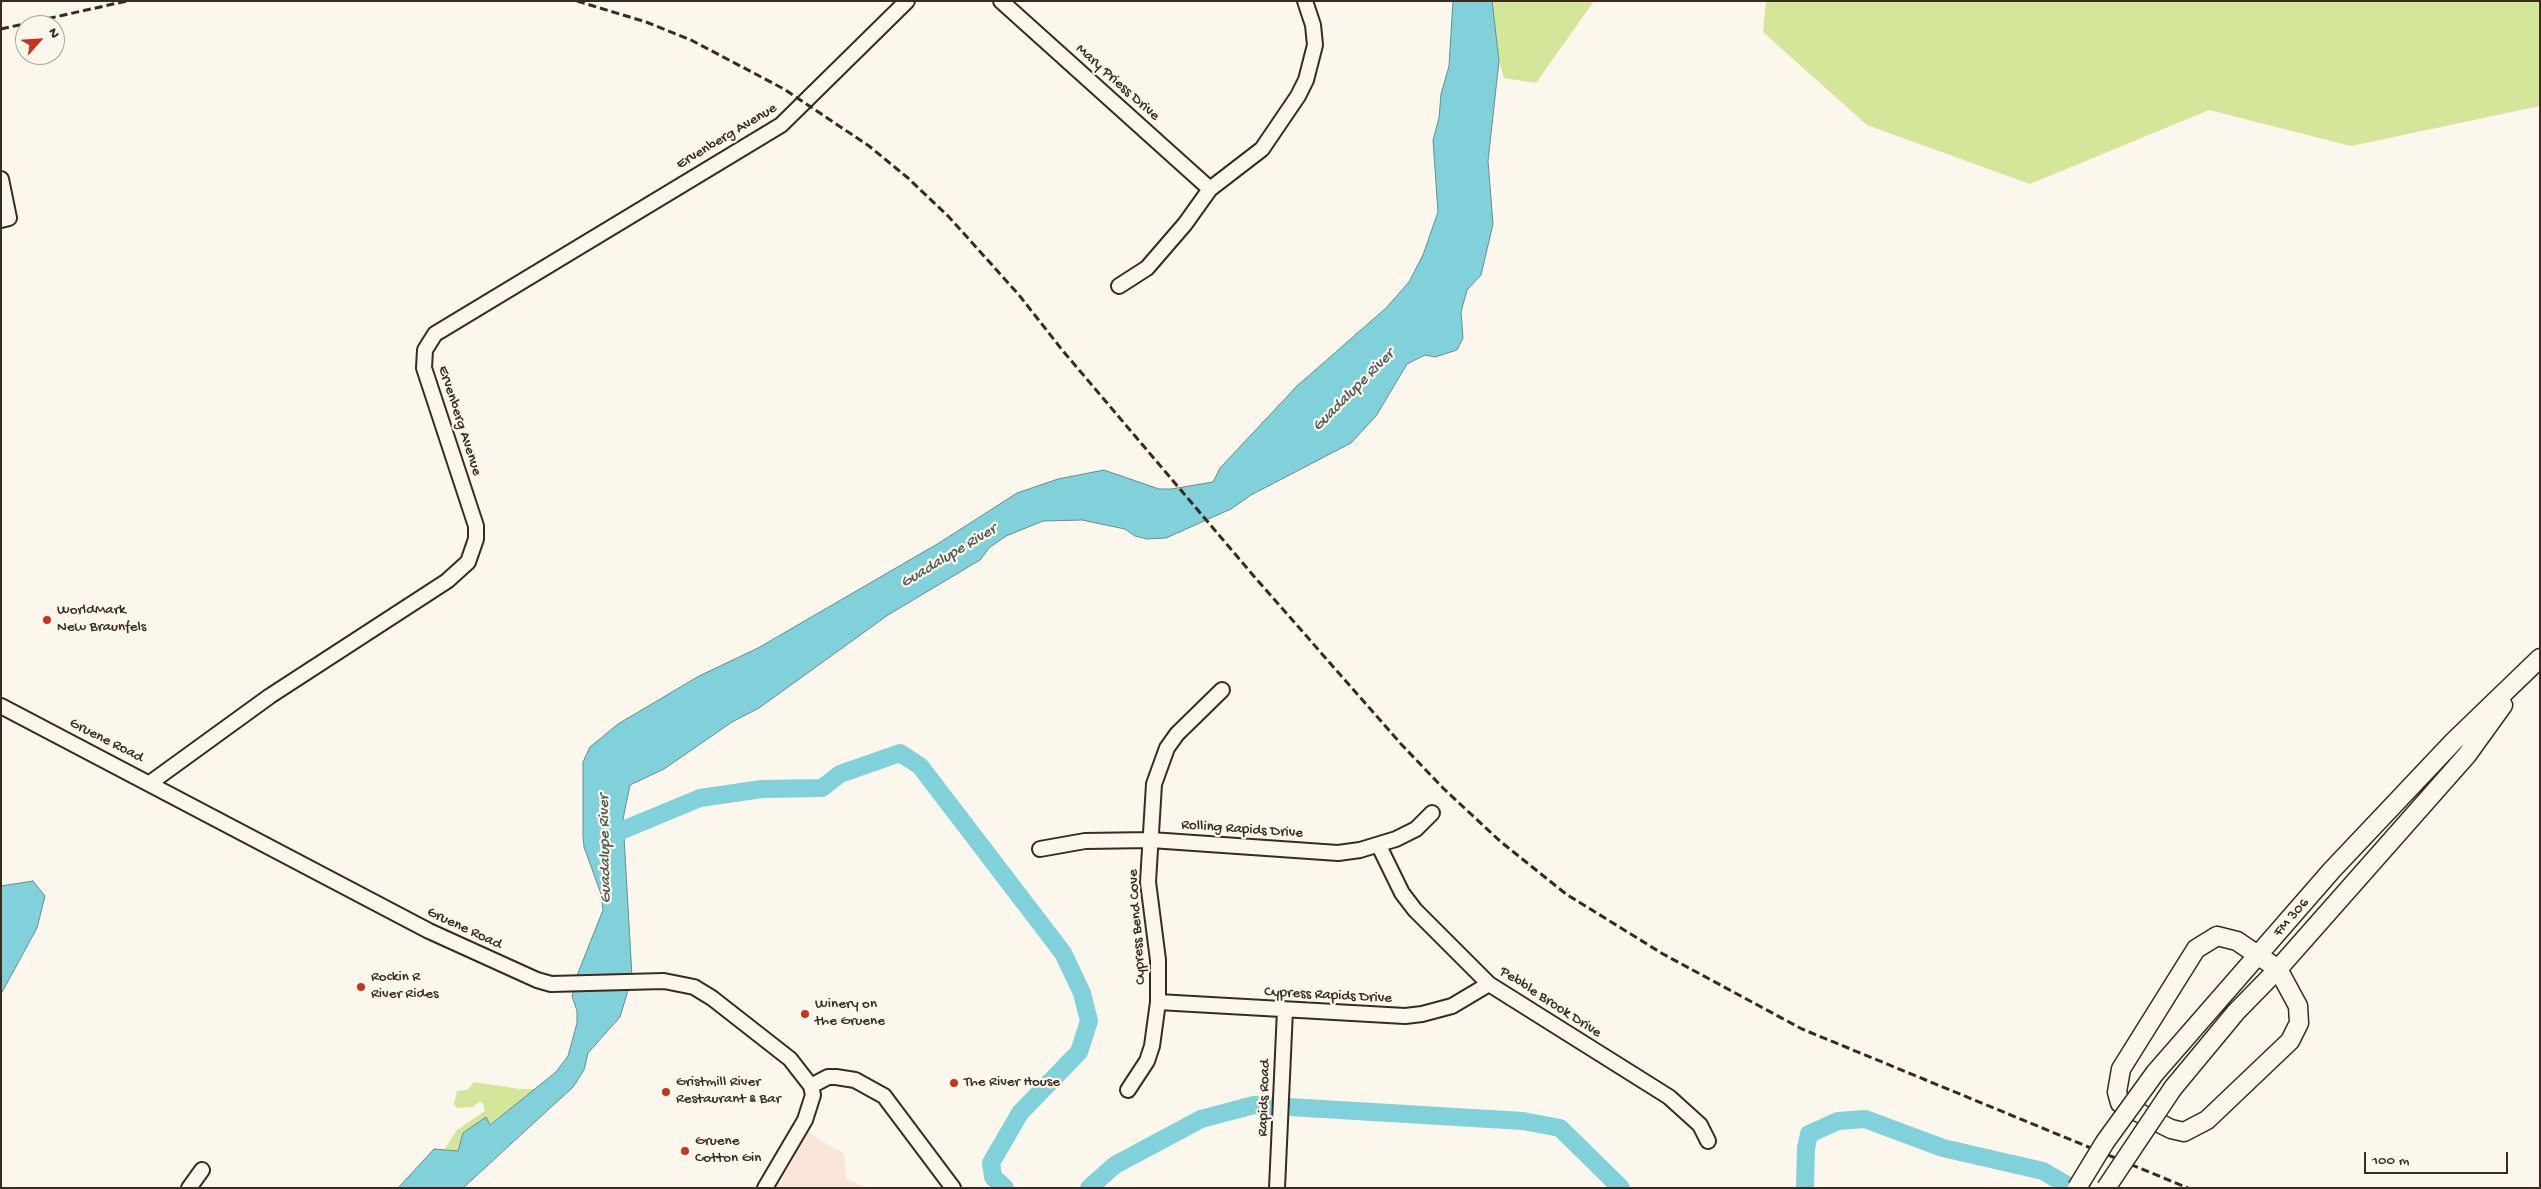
<!DOCTYPE html>
<style>
body{margin:0}
#map{position:relative;width:2541px;height:1189px;overflow:hidden;background:#fbf7ec;font-family:"Gochi Hand",sans-serif}
canvas{display:block}
.frame{position:absolute;inset:0;border:2px solid #3b2a1e;pointer-events:none}
.north{position:absolute;left:15px;top:15px;width:50px;height:50px;box-sizing:border-box;background:#fbf7ec;border:1px solid #aea59a;border-radius:50%;rotate:64deg;font-size:14px;font-weight:700;line-height:20px;text-align:center;color:#3b2a1e}
.north::after{content:'';display:block;margin:auto;width:18px;height:22px;background:#c8321e;clip-path:polygon(50% 0,100% 100%,50% 72%,0 100%)}
.scale{position:absolute;left:2364px;top:1152px;width:144px;height:22px;box-sizing:border-box;border:2px solid #3b2a1e;border-top:0;padding-left:6px;font-size:15px;line-height:18px;white-space:nowrap;color:#3b2a1e;-webkit-text-stroke:4px #fbf7ec;paint-order:stroke}
</style>
<div id="map">
<canvas width="2541" height="1189"></canvas>
<div class="frame"></div>
<div class="north">N</div>
<div class="scale">100 m</div>
</div>
<script>
const c = document.querySelector('canvas').getContext('2d');
c.lineJoin = 'round';
function paint(path, color) {
  c.fillStyle = color;
  c.fill(path, 'evenodd');
}
function toPath(rows) {
  const path = new Path2D();
  for (const r of rows) {
    path.moveTo(r[0], r[1]);
    for (let i = 2; i < r.length; i += 2) path.lineTo(r[i], r[i + 1]);
  }
  return path;
}
function stroke(path, color, width, dash) {
  c.strokeStyle = color;
  c.lineWidth = width;
  c.lineCap = dash ? 'butt' : 'round';
  c.setLineDash(dash || []);
  c.stroke(path);
}
function write(font, color, halo, rows, align = 'center') {
  c.font = font + ' "Gochi Hand",sans-serif';
  c.lineWidth = 4.5;
  c.setLineDash([]);
  c.textBaseline = 'middle';
  c.strokeStyle = halo;
  c.fillStyle = color;
  for (const [text, x, y, turn = 0] of rows) {
    c.save();
    c.translate(x, y);
    c.rotate((+turn || 0) * Math.PI / 180);
    c.textAlign = isNaN(turn) ? turn : align;
    if (halo) c.strokeText(text, 0, 0);
    c.fillText(text, 0, 0);
    c.restore();
  }
}
paint(toPath([
 [808,1132,844,1154,846,1178,866,1188,777,1188]
]), '#fae6d8');
paint(toPath([
 [1492,1,1594,1,1536,83,1504,78,1499,61],
 [1766,1,2540,1,2540,106,2351,146,2209,110,2030,184,1867,125,1763,32],
 [474,1082,520,1089,536,1089,489,1125,486,1117,458,1151,444,1150,457,1130,485,1111,483,1103,479,1102,473,1107,457,1108,454,1104,457,1091,467,1090]
]), '#d4e69a');
const water = toPath([
 [1453,1,1492,1,1499,61,1488,161,1493,224,1481,275,1467,290,1461,312,1463,338,1457,350,1435,357,1425,355,1407,364,1376,416,1351,443,1251,495,1231,509,1166,538,1147,539,1135,536,1125,529,1082,520,1043,521,1006,536,989,548,980,560,888,615,759,708,732,722,664,769,630,785,623,819,632,977,620,1017,588,1053,584,1070,573,1087,463,1188,398,1188,434,1149,458,1151,463,1133,486,1117,490,1125,556,1072,568,1056,577,1023,577,1011,572,996,578,973,603,910,601,894,584,847,583,836,583,762,590,747,618,724,699,676,758,648,939,543,1017,493,1058,479,1104,470,1159,489,1171,489,1213,482,1220,468,1297,386,1386,308,1409,282,1423,255,1438,212,1433,140,1439,118,1441,94,1449,66,1453,1],
 [33,881,45,896,37,928,1,994,1,886,33,881]
]);
paint(water, '#80d1d9');
stroke(water, '#648e8e', 1);
stroke(toPath([
 [606,837,700,798,762,789,822,788,840,774,900,753,920,766,1063,953,1082,993,1089,1021,1079,1052,1020,1113,991,1163,993,1177,1005,1188],
 [1289,1107,1523,1121,1560,1128,1621,1188],
 [1089,1188,1115,1165,1201,1119,1254,1105,1273,1106],
 [1805,1188,1806,1148,1809,1134,1838,1121,1865,1119,1943,1148,2043,1171,2072,1188]
]), '#80d1d9', 18);
const minor = toPath([
 [1001,1,1210,189],
 [1,179,9,218,1,220],
 [1119,286,1147,268,1185,224,1210,189,1262,149,1298,96,1306,80,1315,45,1313,25,1305,1],
 [1,706,429,931,537,980,551,984,664,981,694,987,712,998,790,1059,811,1086,813,1095,805,1120,765,1188],
 [150,783,270,696,447,581,468,562,476,539,476,526,424,368,425,350,435,334,781,125,907,1],
 [1379,846,1402,893,1415,910,1489,984,1669,1097,1700,1125,1708,1141],
 [1040,849,1085,841,1151,840,1338,853,1360,850,1396,839,1416,829,1432,813],
 [1158,1002,1405,1016,1422,1014,1452,1006,1489,984],
 [811,1086,828,1077,836,1077,855,1080,884,1096,953,1188],
 [1128,1090,1147,1061,1152,1046,1158,1002,1158,960,1148,882,1154,784,1167,748,1177,734,1222,690],
 [189,1188,202,1170],
 [1277,1188,1285,1010]
]);
const major = toPath([
 [2217,936,2237,941,2278,969,2298,1006,2299,1023,2290,1041,2207,1120,2184,1132,2171,1129,2120,1103,2117,1092,2121,1069,2196,949,2217,936],
 [2155,1073,2332,870,2454,741,2540,658],
 [2173,1088,2236,1012,2278,969,2467,755,2503,705]
]);
stroke(minor, '#3b2a1e', 18);
stroke(major, '#3b2a1e', 21);
stroke(minor, '#fbf7ec', 14);
stroke(major, '#fbf7ec', 18);
stroke(toPath([
 [577,1,646,22,691,40,784,89,869,146,908,178,949,217,1019,295,1063,351,1252,574,1401,744,1444,789,1501,842,1566,894,1663,954,1802,1029,2188,1188],
 [1,29,127,1]
]), '#3b2a1e', 3, [8, 4]);
const majorBridge = toPath([
 [2077,1188,2105,1142,2155,1073],
 [2106,1188,2173,1088]
]);
stroke(majorBridge, '#3b2a1e', 21, []);
stroke(majorBridge, '#fbf7ec', 18);
for (const [x, y, r, color] of [
 [47,620,5,"#c8321e"],
 [361,987,5,"#c8321e"],
 [805,1014,5,"#c8321e"],
 [954,1083,5,"#c8321e"],
 [666,1092,5,"#c8321e"],
 [685,1151,5,"#c8321e"]
]) {
  const dot = new Path2D();
  dot.arc(x, y, r, 0, 2 * Math.PI);
  c.fillStyle = color;
  c.fill(dot);
  stroke(dot, '#fbf7ec', 2);
}
write('15px', '#3b2a1e', '#fbf7ec', [
 ["Mary Priess Drive",1117,83,42],
 ["Ervenberg Avenue",727,137,-31],
 ["Ervenberg Avenue",459,421,72],
 ["Gruene Road",106,741,27],
 ["Rolling Rapids Drive",1242,830,4],
 ["FM 306",2292,918,-49],
 ["Cypress Bend Cove",1138,927,-94],
 ["Gruene Road",464,929,25],
 ["Cypress Rapids Drive",1328,996,3],
 ["Pebble Brook Drive",1550,1003,33],
 ["Rapids Road",1265,1098,-88]
]);
write('15px', '#3b2a1e', '#fbf7ec', [
 ["WorldMark",57,611],
 ["New Braunfels",57,628],
 ["Rockin R",371,978],
 ["River Rides",371,995],
 ["Winery on",815,1005],
 ["the Gruene",815,1022],
 ["Gristmill River",676,1083],
 ["Restaurant & Bar",676,1100],
 ["The River House",964,1083],
 ["Gruene",695,1142],
 ["Cotton Gin",695,1159]
], 'left');
write('italic 16px', '#505c56', '#fbf7ec', [
 ["Guadalupe River",1354,391,-45],
 ["Guadalupe River",949,557,-31],
 ["Guadalupe River",606,849,-91]
]);
</script>
